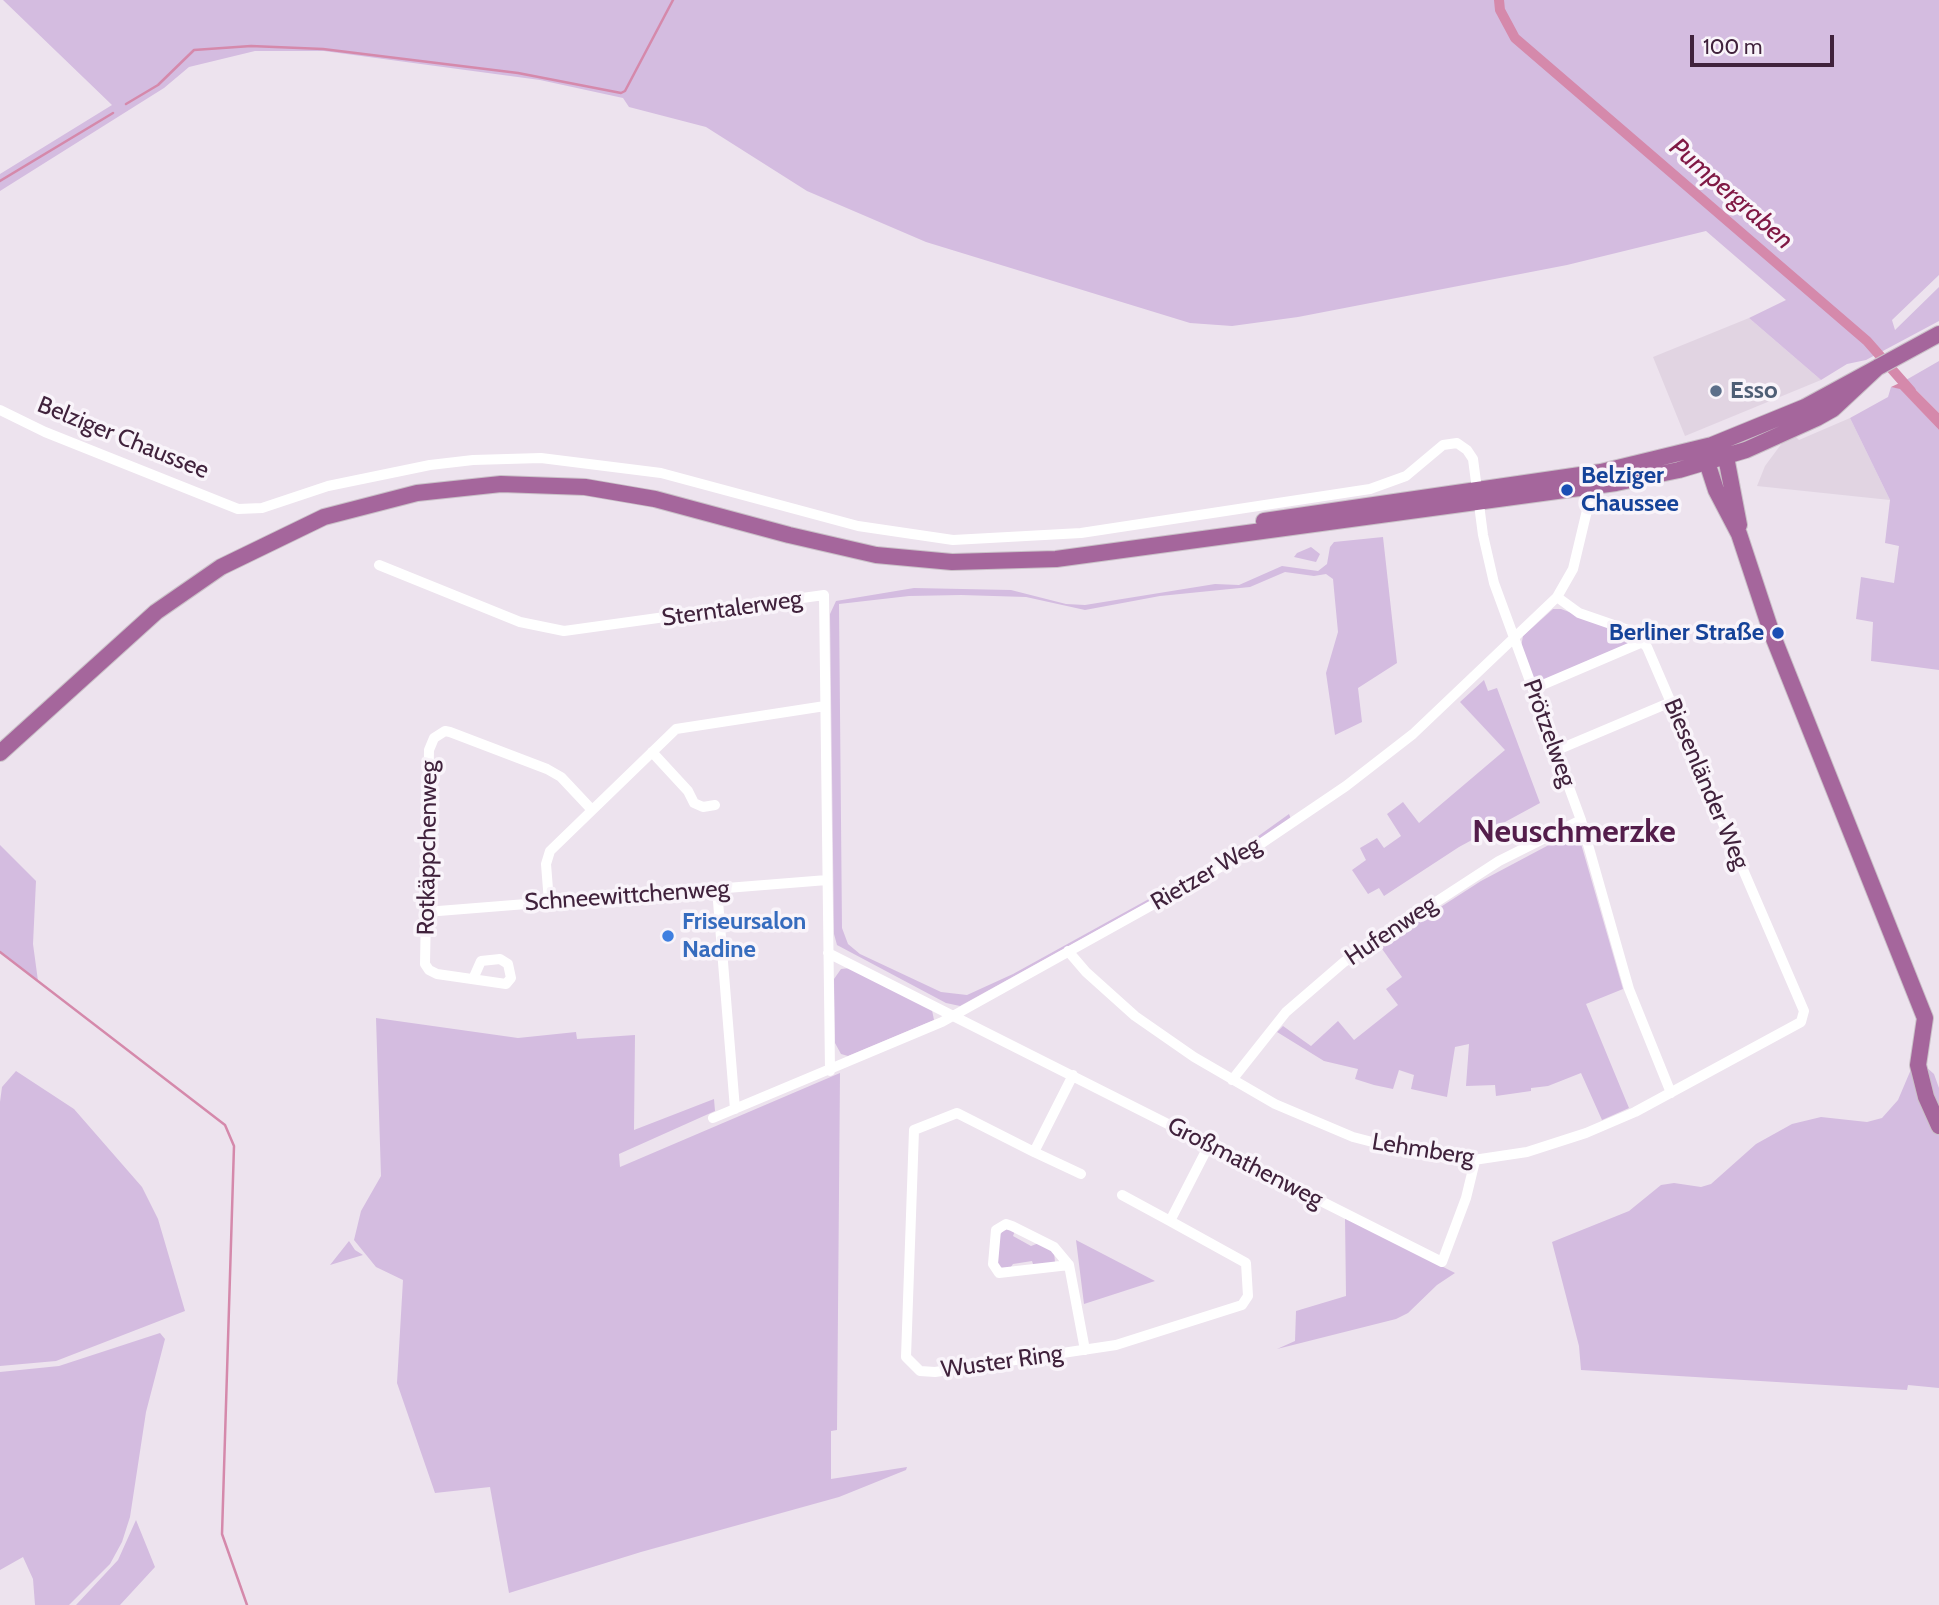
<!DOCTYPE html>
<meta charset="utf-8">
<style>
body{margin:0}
#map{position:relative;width:1939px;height:1605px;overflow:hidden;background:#ede3ee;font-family:Cabin,sans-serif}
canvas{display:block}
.scale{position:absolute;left:1690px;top:35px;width:144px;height:32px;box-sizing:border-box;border:4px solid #40223c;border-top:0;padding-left:9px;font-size:21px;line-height:24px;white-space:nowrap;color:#40223c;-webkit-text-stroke:5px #f9f4fa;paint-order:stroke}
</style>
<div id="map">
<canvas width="1939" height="1605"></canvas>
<div class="scale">100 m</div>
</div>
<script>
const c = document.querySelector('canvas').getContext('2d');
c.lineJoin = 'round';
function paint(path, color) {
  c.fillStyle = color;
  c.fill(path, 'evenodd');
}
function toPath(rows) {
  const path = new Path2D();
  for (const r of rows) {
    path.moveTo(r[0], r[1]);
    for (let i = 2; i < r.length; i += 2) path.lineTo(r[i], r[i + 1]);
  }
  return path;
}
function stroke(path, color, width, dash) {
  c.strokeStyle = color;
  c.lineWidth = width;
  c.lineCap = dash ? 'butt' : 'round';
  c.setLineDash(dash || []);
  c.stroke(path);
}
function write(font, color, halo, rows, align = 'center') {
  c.font = font + ' Cabin,sans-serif';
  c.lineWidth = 7;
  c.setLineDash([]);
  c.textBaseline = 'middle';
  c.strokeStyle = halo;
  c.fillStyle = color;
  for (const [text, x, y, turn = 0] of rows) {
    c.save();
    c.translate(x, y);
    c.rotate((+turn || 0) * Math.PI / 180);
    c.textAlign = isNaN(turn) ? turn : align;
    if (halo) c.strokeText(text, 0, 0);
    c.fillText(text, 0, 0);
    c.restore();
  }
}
paint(toPath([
 [1749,318,1821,380,1685,436,1653,357],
 [1850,418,1890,500,1757,486,1765,466,1782,443,1795,436,1799,440]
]), '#e1d4e2');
paint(toPath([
 [3,0,1939,0,1939,275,1892,320,1895,330,1939,287,1939,321,1866,360,1847,364,1821,380,1749,318,1786,300,1706,231,1567,265,1298,317,1232,326,1190,323,926,242,807,191,706,127,629,107,623,98,540,80,324,51,255,51,189,67,164,88,0,191,0,174,112,105],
 [1939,361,1939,413,1906,380],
 [1891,387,1900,388,1939,430,1939,670,1871,661,1873,622,1856,619,1861,577,1894,583,1899,546,1885,543,1890,500,1850,418,1888,397],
 [1383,537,1397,663,1358,688,1362,722,1335,735,1326,673,1338,632,1333,579,1326,574,1314,576,1285,572,1250,587,1160,596,1085,610,1026,597,961,595,909,596,839,604,842,928,848,944,860,954,941,992,967,995,1013,974,1243,847,1289,814,1291,819,1263,839,960,1006,946,1003,837,945,834,934,830,614,836,601,914,588,1011,590,1066,604,1085,605,1215,584,1239,585,1282,566,1318,571,1327,564,1330,547,1334,542],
 [1311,547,1320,554,1316,562,1294,557,1297,553],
 [1553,609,1561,609,1629,634,1634,641,1535,686,1521,647,1523,636],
 [1484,680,1488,691,1497,688,1540,803,1459,847,1384,896,1379,888,1368,894,1352,870,1366,860,1360,848,1377,838,1384,848,1401,836,1387,814,1403,802,1419,823,1505,750,1460,702],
 [1577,830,1623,989,1586,1004,1629,1108,1602,1120,1581,1073,1548,1086,1531,1088,1531,1091,1496,1096,1495,1085,1466,1086,1469,1044,1455,1047,1447,1097,1411,1089,1414,1075,1399,1070,1393,1089,1374,1085,1355,1079,1358,1069,1324,1061,1277,1032,1283,1026,1311,1046,1338,1021,1354,1040,1398,1005,1386,989,1402,977,1380,946,1481,881],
 [0,845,36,881,33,944,38,981,0,953],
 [850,968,932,1010,934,1020,848,1056,841,1054,835,1043,834,979,841,969],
 [376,1018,518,1038,576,1032,577,1039,635,1035,634,1130,714,1099,715,1111,619,1154,620,1167,840,1073,837,1430,831,1431,831,1479,907,1467,906,1470,839,1497,641,1552,509,1593,490,1487,435,1493,397,1383,403,1280,376,1267,354,1240,361,1211,381,1176],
 [1925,1066,1934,1074,1939,1088,1939,1388,1908,1385,1907,1390,1581,1370,1579,1346,1552,1242,1629,1211,1661,1185,1674,1183,1701,1187,1711,1184,1756,1144,1792,1124,1821,1117,1867,1122,1882,1118,1898,1100,1912,1067],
 [16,1071,74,1109,142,1187,158,1219,185,1311,56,1361,0,1366,0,1102,2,1087],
 [1345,1217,1455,1273,1437,1285,1408,1313,1396,1319,1277,1349,1295,1341,1296,1311,1346,1296],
 [1005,1229,1015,1231,1013,1236,1031,1246,1039,1243,1054,1252,1055,1262,1034,1267,1032,1261,1013,1264,1008,1271,998,1266,997,1238],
 [1076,1240,1155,1281,1084,1304],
 [349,1241,355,1250,363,1255,330,1265],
 [160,1333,165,1339,146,1412,130,1517,122,1542,110,1564,69,1605,35,1605,33,1579,23,1557,0,1570,0,1372,59,1366],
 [136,1520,155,1567,120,1605,76,1605,118,1560]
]), '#d4bce0');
paint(toPath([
 [1906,380,1939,413,1939,430,1900,389,1891,387]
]), '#d589ab');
stroke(toPath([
 [126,104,158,85,194,50,251,46,323,49,518,73,621,93,625,91,673,0],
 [0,181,113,113],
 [0,952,225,1125,234,1146,222,1534,247,1605]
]), '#d589ab', 2.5);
stroke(toPath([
 [1499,0,1500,10,1515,38,1867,341,1911,391]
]), '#d589ab', 10);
const primary = toPath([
 [1720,450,1726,457,1739,525],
 [1704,453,1716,490,1739,534,1772,634,1925,1018,1918,1065,1926,1097,1939,1126],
 [1264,521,1601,472,1712,445,1805,407,1939,334],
 [0,753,156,612,221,567,324,517,417,493,501,484,585,487,655,499,789,535,876,555,952,562,1056,559,1616,483,1679,470,1746,450,1817,418,1833,409,1878,367]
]);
stroke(primary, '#cac1c8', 18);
stroke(toPath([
 [0,410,45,432,238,509,262,508,328,486,430,465,473,460,541,458,661,473,858,526,953,540,1081,533,1370,489,1406,476,1443,445,1457,443,1467,450,1473,459,1483,535,1494,583,1581,820,1629,989,1671,1093],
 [379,565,520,622,564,631,824,595,830,1071],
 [1533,689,1643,642],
 [1555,751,1671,702],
 [652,752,688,791,694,803,703,807,715,805],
 [717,889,735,1109],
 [549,902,546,864,550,851,676,729,825,706],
 [426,912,827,880],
 [1068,951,1086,972,1135,1016,1194,1057,1275,1104,1353,1137,1415,1153,1467,1161,1527,1152,1586,1133,1635,1112,1801,1022,1804,1011,1647,647,1631,631,1579,613,1557,597],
 [828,953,1442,1262,1466,1198,1475,1161],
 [473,979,481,961,500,959,508,964,511,978,506,984,437,974,429,970,425,964,429,750,434,738,445,731,450,732,547,769,561,777,592,810],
 [1073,1075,1034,1152,1081,1174],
 [1232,1080,1286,1012,1344,962,1499,861,1581,820],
 [713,1118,942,1022,1253,849,1346,786,1413,734,1557,597,1573,569,1589,502],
 [1034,1152,957,1113,914,1130,906,1357,920,1371,935,1372,1116,1345,1242,1305,1248,1296,1246,1263,1170,1221,1209,1145],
 [1122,1195,1170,1221],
 [1069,1265,1054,1247,1012,1226,1006,1224,996,1230,993,1264,999,1273,1069,1265,1085,1350]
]), '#fff', 10);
stroke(primary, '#a5669c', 16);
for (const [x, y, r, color] of [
 [1716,391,7,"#5c6f8a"],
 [1567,490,7,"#1a4fb4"],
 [1778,633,7,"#1a4fb4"],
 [668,936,7,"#3f7fe0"]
]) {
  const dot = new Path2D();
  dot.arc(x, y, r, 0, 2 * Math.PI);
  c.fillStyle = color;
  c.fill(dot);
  stroke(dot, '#f9f4fa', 2.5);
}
write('bold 24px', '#4e5e75', '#f9f4fa', [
 ["Esso",1730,391]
], 'left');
write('24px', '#40223c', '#f9f4fa', [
 ["Belziger Chaussee",123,438,22],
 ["Sterntalerweg",732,609,-8],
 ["Prötzelweg",1549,733,70],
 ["Biesenländer Weg",1706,784,67],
 ["Rotkäppchenweg",428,848,-89],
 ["Rietzer Weg",1206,874,-30],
 ["Schneewittchenweg",627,896,-4],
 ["Hufenweg",1391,931,-34],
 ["Lehmberg",1423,1150,9],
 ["Großmathenweg",1245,1163,27],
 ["Wuster Ring",1002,1362,-8]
]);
write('bold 24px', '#164399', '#f9f4fa', [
 ["Belziger",1581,476],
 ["Chaussee",1581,504],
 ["Berliner Straße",1764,633,"right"]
], 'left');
write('bold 24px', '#366cbe', '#f9f4fa', [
 ["Friseursalon",682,922],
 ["Nadine",682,950]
], 'left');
write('italic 26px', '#801945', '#f9f4fa', [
 ["Pumpergraben",1731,194,41]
]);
write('bold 32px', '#541d4b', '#f9f4fa', [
 ["Neuschmerzke",1574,833]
]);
</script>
